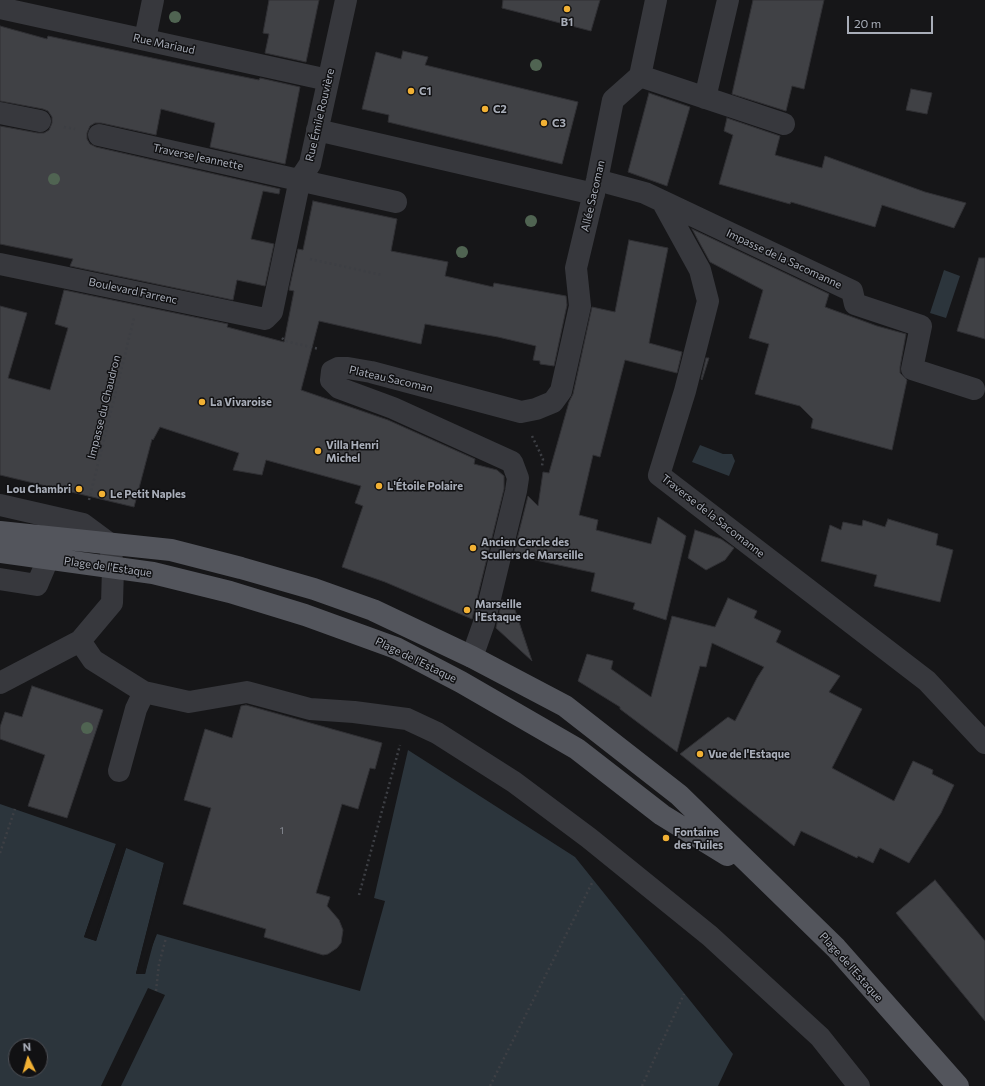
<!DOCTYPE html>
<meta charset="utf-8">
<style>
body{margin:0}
#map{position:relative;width:985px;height:1086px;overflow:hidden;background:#161618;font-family:Commissioner,sans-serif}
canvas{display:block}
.north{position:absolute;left:8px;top:1038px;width:40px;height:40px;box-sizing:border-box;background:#111113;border:1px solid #4d4f55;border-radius:50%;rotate:355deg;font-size:11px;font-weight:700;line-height:16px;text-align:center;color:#a8adb8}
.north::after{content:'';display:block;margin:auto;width:14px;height:18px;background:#f2b134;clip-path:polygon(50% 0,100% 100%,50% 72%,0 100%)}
.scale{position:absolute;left:847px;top:16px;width:86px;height:18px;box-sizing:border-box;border:2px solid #a8adb8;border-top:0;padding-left:5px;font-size:12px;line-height:14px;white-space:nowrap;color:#a8adb8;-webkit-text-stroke:3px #111113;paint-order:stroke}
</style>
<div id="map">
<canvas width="985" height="1086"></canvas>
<div class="north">N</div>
<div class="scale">20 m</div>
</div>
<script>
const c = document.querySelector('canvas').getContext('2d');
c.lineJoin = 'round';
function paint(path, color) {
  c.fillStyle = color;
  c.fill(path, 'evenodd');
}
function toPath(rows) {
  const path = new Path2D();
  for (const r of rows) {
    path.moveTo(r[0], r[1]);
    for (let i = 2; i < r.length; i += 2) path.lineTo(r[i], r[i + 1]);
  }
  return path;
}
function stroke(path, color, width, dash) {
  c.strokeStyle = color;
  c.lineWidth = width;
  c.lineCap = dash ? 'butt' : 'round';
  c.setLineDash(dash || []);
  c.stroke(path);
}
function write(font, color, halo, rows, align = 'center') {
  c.font = font + ' Commissioner,sans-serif';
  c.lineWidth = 3;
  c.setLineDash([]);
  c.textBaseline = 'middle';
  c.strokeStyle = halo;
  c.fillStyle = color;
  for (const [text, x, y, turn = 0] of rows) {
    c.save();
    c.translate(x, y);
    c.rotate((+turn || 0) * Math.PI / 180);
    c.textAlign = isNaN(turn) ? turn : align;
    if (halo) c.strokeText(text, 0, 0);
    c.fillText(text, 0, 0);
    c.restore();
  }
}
paint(toPath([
 [944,270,960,276,946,318,930,313],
 [700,445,723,454,732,454,735,461,729,476,692,462],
 [408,750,575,857,733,1054,718,1086,121,1086,165,995,148,988,101,1086,0,1086,0,804,116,844,84,937,96,941,126,848,164,863,136,973,145,974,149,954,157,934,360,991,385,901,374,898],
 [16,1046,40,1046,40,1070,16,1070]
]), '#2c353c');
paint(toPath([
 [116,844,118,845,86,936,94,938,124,847,126,848,96,941,84,937],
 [164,863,166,863,138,972,143,972,147,954,156,933,145,974,136,974]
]), '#161618');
const building = toPath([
 [269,0,319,0,306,62,265,53,269,34,263,33,269,0],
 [503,0,600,0,591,31,502,8,503,0],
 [753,0,824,0,804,89,792,86,786,111,732,94,753,0],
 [0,26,47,39,48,36,195,67,259,80,260,78,300,87,285,164,210,147,215,123,161,109,156,135,101,123,95,123,90,126,87,133,87,139,90,144,96,147,280,189,279,194,263,191,251,239,274,244,265,286,237,280,233,300,70,266,73,259,0,244,0,126,38,133,44,133,49,130,52,123,52,117,48,111,43,109,0,101,0,26],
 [403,51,428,57,425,65,578,102,562,164,388,122,389,115,362,109,376,52,401,59,403,51],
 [911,89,932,93,927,114,906,110,911,89],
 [649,93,690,107,667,186,628,172,649,93],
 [727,118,780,136,775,155,822,168,825,156,925,192,966,203,954,228,882,205,875,227,791,202,790,204,719,184,733,135,724,131,727,118],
 [313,201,397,219,391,251,448,262,445,276,493,287,494,283,566,296,567,305,554,366,540,364,540,361,533,360,536,346,498,337,425,324,421,344,319,321,301,390,388,420,475,459,474,464,497,470,504,476,504,489,472,619,385,582,342,567,363,506,355,503,361,486,266,460,262,475,233,470,239,453,160,427,153,440,152,439,134,507,0,475,0,306,27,313,8,378,50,390,68,328,55,324,64,290,228,324,227,327,284,342,294,291,289,290,298,249,303,250,313,201],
 [692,229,829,294,825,307,877,326,906,334,900,367,900,373,907,380,892,450,811,428,813,419,800,406,755,394,769,344,749,338,763,290,710,262,692,229],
 [629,240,668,248,649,343,682,352,677,373,625,360,600,457,593,455,579,515,598,520,596,530,651,544,658,517,686,536,666,620,633,609,635,603,591,591,595,573,513,555,528,496,538,506,543,472,549,473,569,402,573,394,592,307,615,312,629,240],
 [979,258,985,258,985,339,957,331,979,258],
 [706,358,709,358,702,380,701,379,706,358],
 [888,519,938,534,936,545,953,550,940,602,874,586,877,575,821,561,830,525,841,530,843,522,862,526,863,520,885,527,888,519],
 [695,530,721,539,734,548,725,560,706,570,688,558,695,530],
 [728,598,757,611,754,618,781,631,776,642,840,676,829,692,862,709,832,768,894,801,913,761,933,770,932,774,954,785,941,813,909,863,880,848,873,863,858,856,857,858,801,831,794,846,680,754,728,717,735,721,757,678,764,667,712,643,706,667,700,666,677,752,620,709,620,707,578,681,587,654,613,661,611,669,651,697,672,616,715,627,728,598],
 [502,600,514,607,532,661,496,628,502,600],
 [32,686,103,710,67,818,28,806,45,755,0,739,0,727,5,712,22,717,32,686],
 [246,705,382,743,375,769,370,768,358,809,342,804,316,893,330,897,327,906,339,920,343,930,341,943,337,948,328,954,323,955,264,937,266,929,183,904,211,808,184,800,205,729,232,738,241,706,246,705],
 [935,880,985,941,985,1021,896,913,935,880]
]);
paint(building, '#404145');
stroke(building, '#303034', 1);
stroke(toPath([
 [64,127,75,129],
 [310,259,382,275],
 [282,338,285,341,319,349],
 [532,436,543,459,542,466],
 [89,500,134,318],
 [0,853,15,809],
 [359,895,400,745],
 [156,991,159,964,166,938],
 [490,1086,593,881],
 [642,1086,684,994]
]), '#3d3f44', 2.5, [2, 3]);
stroke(toPath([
 [0,8,328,80],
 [145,39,153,0],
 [640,76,784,124],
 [705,98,728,0],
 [0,113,40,121],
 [317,130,594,194],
 [99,135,396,202],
 [597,180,645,193,662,201,700,270,708,301,685,391,659,475,927,681,985,743],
 [662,201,852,291,855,304,921,326,912,369,974,389],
 [0,264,265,319,272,312,300,179,310,164,346,0],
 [0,505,83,524,110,544,113,568,112,603,80,641,0,683],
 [0,579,37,585,48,559],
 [80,641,93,660,144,692,136,709,119,771],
 [472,657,484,623,516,491,518,478,512,462,393,408,339,388,331,380,332,371,338,368,348,368,371,372,521,412,536,409,553,402,561,391,580,306,576,268,597,180,613,100,640,76,656,0],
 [144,692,189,702,247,692,310,709,354,712,407,719,437,733,514,782,589,838,710,936,820,1037,859,1086]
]), '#37383d', 22);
stroke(toPath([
 [0,532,171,550,241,568,314,589,373,610,472,657,565,706,679,795,836,948,958,1086],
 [0,552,153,573,230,592,305,615,396,648,461,682,577,749,662,815,727,855]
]), '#53555c', 22);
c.fillStyle = '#506452';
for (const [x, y] of [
 [175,17],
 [536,65],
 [54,179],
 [531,221],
 [462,252],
 [87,728]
]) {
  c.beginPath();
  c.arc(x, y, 6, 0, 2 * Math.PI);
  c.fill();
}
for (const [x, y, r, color] of [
 [567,9,4,"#f2b134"],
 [411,91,4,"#f2b134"],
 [485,109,4,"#f2b134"],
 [544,123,4,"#f2b134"],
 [202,402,4,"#f2b134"],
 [318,451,4,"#f2b134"],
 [379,486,4,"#f2b134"],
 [79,489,4,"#f2b134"],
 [102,494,4,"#f2b134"],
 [473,548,4,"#f2b134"],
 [467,610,4,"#f2b134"],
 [700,754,4,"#f2b134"],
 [666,838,4,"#f2b134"]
]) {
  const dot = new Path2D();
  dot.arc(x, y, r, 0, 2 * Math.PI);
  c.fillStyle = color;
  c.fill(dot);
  stroke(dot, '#111113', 1.5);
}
write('9px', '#8e929b', null, [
 ["1",282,831]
]);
write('bold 11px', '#a8adb8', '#111113', [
 ["B1",567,22,"center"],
 ["C1",419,91],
 ["C2",493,109],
 ["C3",552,123],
 ["La Vivaroise",210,402],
 ["Villa Henri",326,445],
 ["Michel",326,458],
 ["L'Étoile Polaire",387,486],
 ["Lou Chambri",71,489,"right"],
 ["Le Petit Naples",110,494],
 ["Ancien Cercle des",481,542],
 ["Scullers de Marseille",481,555],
 ["Marseille",475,604],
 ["l'Estaque",475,617],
 ["Vue de l'Estaque",708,754],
 ["Fontaine",674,832],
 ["des Tuiles",674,845]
], 'left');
write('11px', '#a8adb8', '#111113', [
 ["Rue Mariaud",164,44,12],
 ["Rue Émile Rouvière",320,115,-77],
 ["Traverse Jeannette",198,157,12],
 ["Allée Sacoman",593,196,-77],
 ["Impasse de la Sacomanne",784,259,25],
 ["Boulevard Farrenc",133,291,12],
 ["Plateau Sacoman",391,379,13],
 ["Impasse du Chaudron",104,407,-76],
 ["Traverse de la Sacomanne",713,516,38],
 ["Plage de l'Estaque",108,567,8],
 ["Plage de l'Estaque",416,660,26],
 ["Plage de l'Estaque",851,967,48]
]);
</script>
